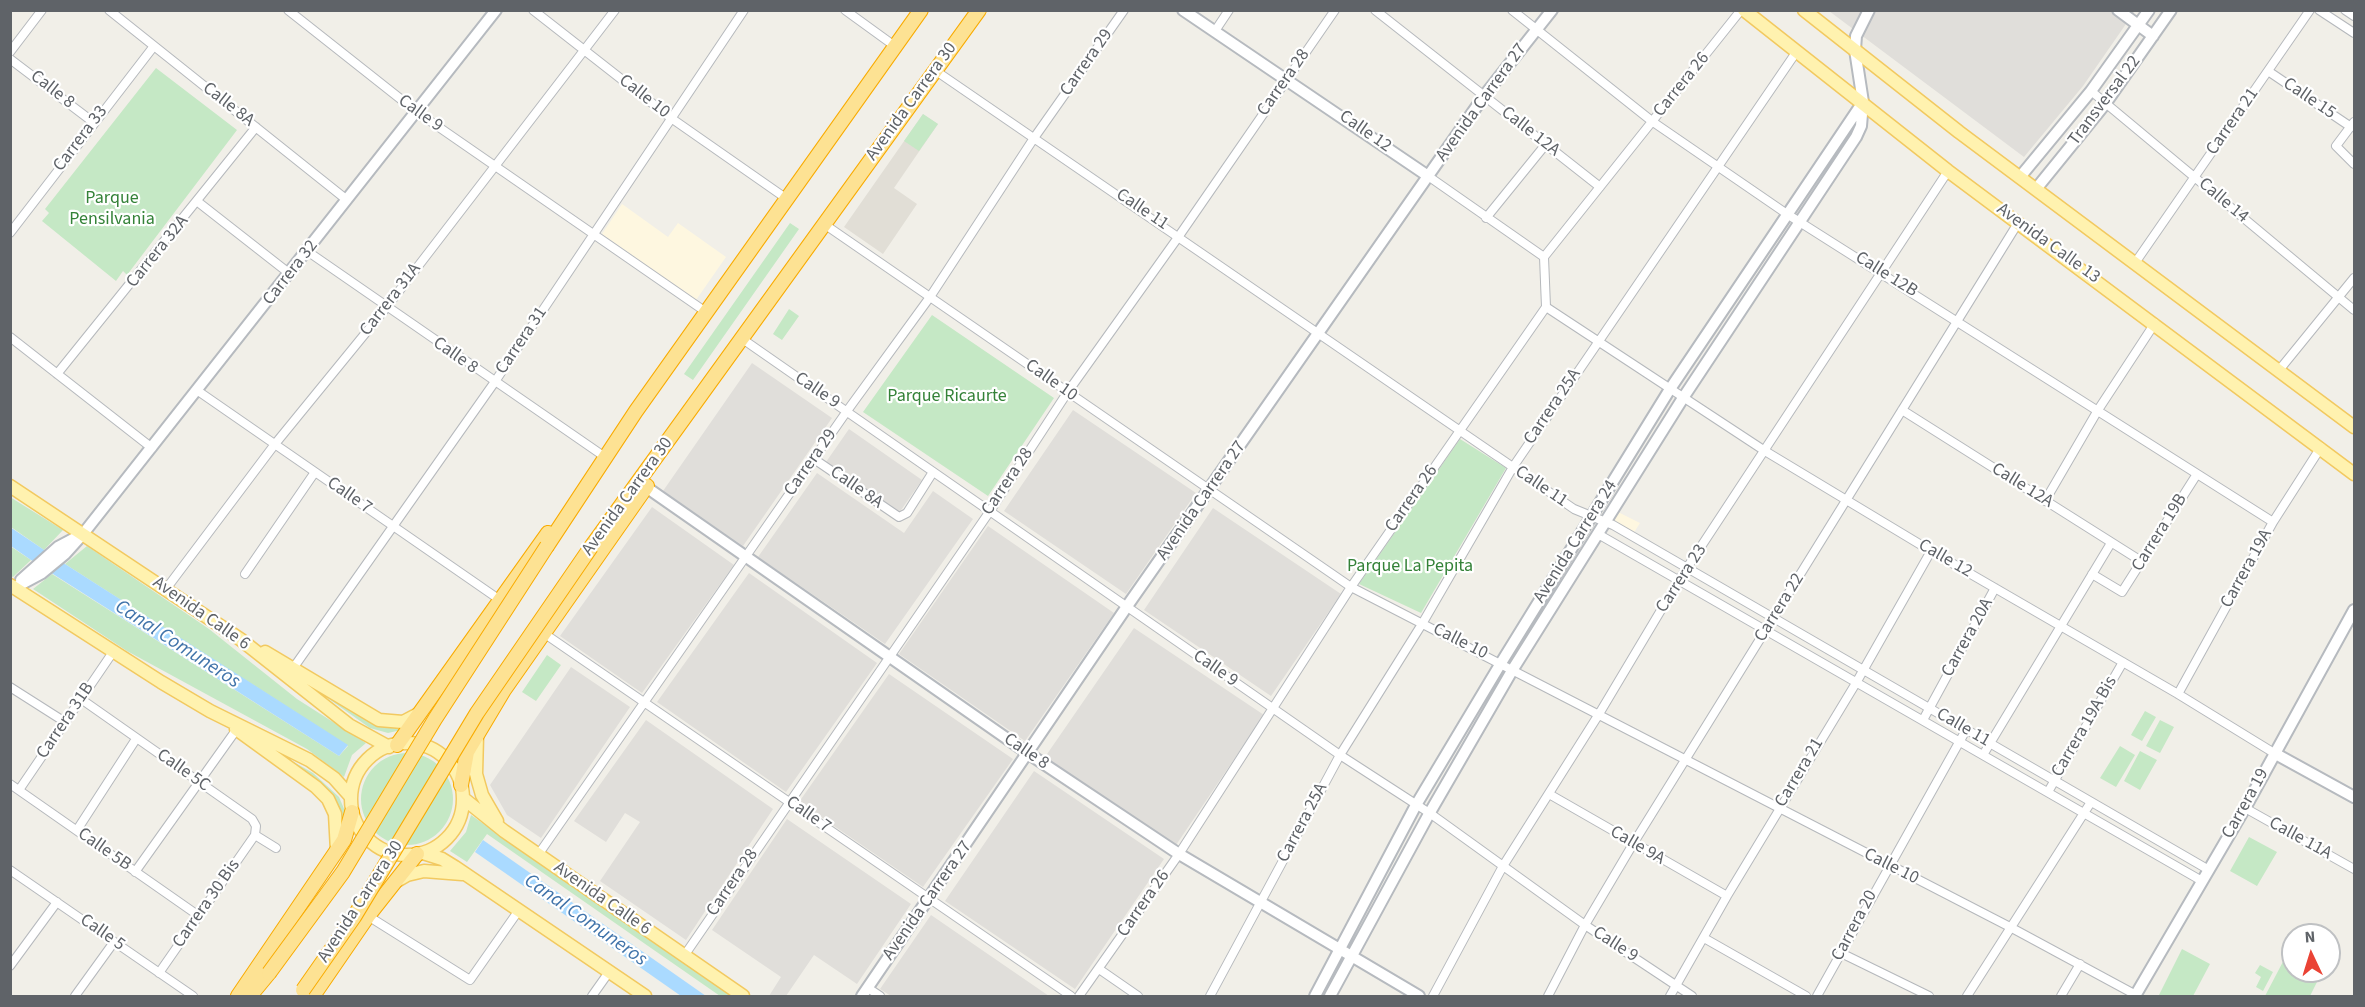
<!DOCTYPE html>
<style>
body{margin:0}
#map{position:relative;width:2365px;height:1007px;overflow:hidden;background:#f1efe8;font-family:"Source Sans 3",sans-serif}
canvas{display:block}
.frame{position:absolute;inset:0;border:12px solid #5f6368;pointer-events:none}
.north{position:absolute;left:2281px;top:923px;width:60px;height:60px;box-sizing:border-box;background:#fff;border:2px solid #bfc1c3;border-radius:50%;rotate:356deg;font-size:16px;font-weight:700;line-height:24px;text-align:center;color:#5f6368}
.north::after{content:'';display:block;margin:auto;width:21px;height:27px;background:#ea4335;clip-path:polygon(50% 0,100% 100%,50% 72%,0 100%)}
</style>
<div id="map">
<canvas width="2365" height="1007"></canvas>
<div class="frame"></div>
<div class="north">N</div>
</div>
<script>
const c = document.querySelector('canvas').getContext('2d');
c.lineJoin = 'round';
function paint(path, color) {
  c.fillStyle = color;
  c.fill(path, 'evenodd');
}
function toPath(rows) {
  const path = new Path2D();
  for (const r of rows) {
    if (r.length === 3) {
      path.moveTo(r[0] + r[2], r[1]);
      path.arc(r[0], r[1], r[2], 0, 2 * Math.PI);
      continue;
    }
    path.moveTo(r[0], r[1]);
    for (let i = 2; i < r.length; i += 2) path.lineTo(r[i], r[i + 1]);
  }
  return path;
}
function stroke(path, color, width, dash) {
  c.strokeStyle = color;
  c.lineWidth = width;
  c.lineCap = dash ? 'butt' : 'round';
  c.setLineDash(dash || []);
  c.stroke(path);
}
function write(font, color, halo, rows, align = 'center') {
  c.font = font + ' "Source Sans 3",sans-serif';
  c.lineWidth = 4.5;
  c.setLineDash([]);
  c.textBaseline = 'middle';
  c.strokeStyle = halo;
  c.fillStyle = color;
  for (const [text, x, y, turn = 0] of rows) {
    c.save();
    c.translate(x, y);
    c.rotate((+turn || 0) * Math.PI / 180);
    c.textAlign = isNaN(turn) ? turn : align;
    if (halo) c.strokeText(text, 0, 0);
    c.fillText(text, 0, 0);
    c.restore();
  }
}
paint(toPath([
 [622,204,668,237,678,223,726,257,696,300,602,234],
 [1616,511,1640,523,1633,534,1618,527,1615,521,1610,521]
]), '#fef7e0');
paint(toPath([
 [1829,11,2135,11,2083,86,2024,157],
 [752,363,832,418,743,546,663,491],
 [1073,410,1196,493,1126,594,1004,511],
 [849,429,922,480,899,513,826,462],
 [817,473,904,533,933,491,973,519,885,644,758,557],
 [652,507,734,565,642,693,560,636],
 [1213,508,1341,594,1271,696,1144,610],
 [988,526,1114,613,1025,741,899,654],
 [749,573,877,663,786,792,657,702],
 [1134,628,1264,715,1176,845,1045,757],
 [571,667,630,707,541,838,507,815,490,785],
 [889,674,1013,759,923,887,799,802],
 [646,720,773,809,686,940,600,881,640,822,625,813,606,842,574,821],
 [1034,771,1164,859,1075,989,945,901],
 [787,819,911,904,857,984,814,955,786,996,769,996,781,977,712,930],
 [931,915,1049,996,891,996,880,989]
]), '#e0deda');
paint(toPath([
 [923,114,938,124,894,188,917,204,883,254,844,227]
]), '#e1ded6');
paint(toPath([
 [156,68,237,130,127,275,123,271,116,281,42,221,49,213,45,209],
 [923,114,938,124,919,151,904,141],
 [790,223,799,229,693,380,684,374],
 [789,309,799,316,782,340,773,334],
 [932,315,1054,398,988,496,863,412],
 [1460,439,1506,468,1421,613,1359,584],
 [10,497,63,530,44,550,11,527],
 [10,546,31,560,13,577,11,576],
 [87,546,209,629,297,699,366,743,352,755,344,777,307,749,127,651,33,589,52,574,339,756,348,746,65,564],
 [547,655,561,665,536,701,522,692],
 [295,675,403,726,401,730,388,733,370,728],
 [2145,711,2156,717,2142,741,2131,735],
 [2160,720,2174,727,2160,753,2146,746],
 [264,745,313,773,339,797,345,811,341,833,337,807],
 [2120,746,2135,755,2116,787,2100,778],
 [2140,751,2157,760,2140,790,2124,781],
 [407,799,46],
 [471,815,546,868,731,996,720,996,487,834,467,862,450,851,466,832],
 [2249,837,2277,852,2257,886,2230,871],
 [2182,949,2210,964,2193,996,2162,996,2159,995],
 [2287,954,2293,957,2293,971,2322,972,2310,996,2265,996],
 [2260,965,2273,972,2263,991,2256,987,2261,977,2255,973]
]), '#c5e8c5');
paint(toPath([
 [10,527,65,564,348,745,339,756,31,560,11,546],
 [483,840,706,996,681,996,475,852]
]), '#aadaff');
const street = toPath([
 [109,10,347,200],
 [288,10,417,112,706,312],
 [533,10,671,118,787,199],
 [845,10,896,47],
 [1375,10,1600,187],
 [1512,10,1653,122,1787,214,2273,522],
 [2319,10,2354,33],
 [2345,10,2354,16],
 [1215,31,1229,10],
 [10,52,42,10],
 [10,59,93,122],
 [936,71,1574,509,1613,525,2209,870],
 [2268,71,2351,127],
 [2091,91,2354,310],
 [2354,122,2336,146,2354,164],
 [1428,176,1544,257],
 [198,202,290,274],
 [1486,218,1546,144],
 [824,224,1351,587,2010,927,2136,995],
 [10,233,154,46],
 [307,251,605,457],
 [2135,263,2310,10],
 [1546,307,1765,451,1931,551,2178,694,2274,753],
 [10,337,152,448],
 [741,338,1340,755,1431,814,1585,925,1692,996],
 [2280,369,2354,278],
 [57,374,256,127],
 [198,391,500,600],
 [1902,410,2141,561],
 [814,459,899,517,907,513,933,472],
 [2045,501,2098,410,2155,323],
 [1598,534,2202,881],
 [245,574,315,472],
 [2092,574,2122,592,2197,474],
 [166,589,275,444,386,308,615,10],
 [545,634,1071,996],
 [294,667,494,383,744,10],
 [10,687,65,722],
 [2178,694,2273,522,2321,447],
 [81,699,252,819,256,826,255,835,159,973],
 [1923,720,1995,588],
 [1983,755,2111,543],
 [10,784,199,916],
 [19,790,113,652],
 [2048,792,2123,662],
 [1549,794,1727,896],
 [2245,808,2354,869],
 [77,830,136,739],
 [255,835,276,848],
 [538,855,847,411,930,297,1034,138,1124,10],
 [10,870,193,996],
 [135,872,239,726],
 [368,916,470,980,519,910],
 [1704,938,1806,996],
 [1841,953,1929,996],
 [684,956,990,511,1067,393,1179,236,1335,10],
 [10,966,57,902],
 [1099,969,1138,996],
 [868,988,880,996],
 [75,996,114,942],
 [592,996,609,972],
 [1079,996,1179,854,1351,587,1546,307,1544,257,1741,10],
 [1210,996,1340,755,1422,624,1513,467,1797,51],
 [1433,996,1503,866,1599,714,1679,580,1948,171],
 [1548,996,1585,925,1633,844,2018,223],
 [1670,996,1727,896,1856,683,1931,551],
 [1817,996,1966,730],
 [1967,996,2091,802],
 [2061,996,2080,964]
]);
const secondary = toPath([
 [1183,10,1428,176],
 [2118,10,2153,36],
 [2020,177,2091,91,2149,10],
 [2036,189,2105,104,2171,10],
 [646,487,1029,754,1179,854,1419,996],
 [21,580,58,547,75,538],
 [14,588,42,573,65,554,83,534,496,10],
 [2274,753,2354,797],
 [862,996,1130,602,1484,96,1552,10],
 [1315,996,1416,805,1501,663,1670,389,1863,102],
 [1330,996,1429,814,1513,669,1683,398,1856,137,1861,126,1863,102,1855,50,1856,36,1869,10],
 [2135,996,2245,808,2354,610]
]);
const primary = toPath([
 [1744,10,1948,171,2354,474],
 [1804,10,1959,132,2354,427],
 [10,486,240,639,349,725,389,747],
 [10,585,161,682,210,711,309,760,334,778,351,797],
 [265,652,379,720,403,722,418,714],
 [236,729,316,787,328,799,335,814,337,851],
 [477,736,476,774,482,795,497,821],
 [407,799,56],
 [463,798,504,831,743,996],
 [423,853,442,859,455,867,645,996],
 [395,882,407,875,424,871,462,874]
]);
const highway = toPath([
 [547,546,636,411,921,10],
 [591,547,979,10],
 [397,745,548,533],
 [461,785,467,752,504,690,647,486],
 [238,996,344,840,352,812],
 [250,996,269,973],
 [313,996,368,916,417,854]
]);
stroke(street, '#b5b8bc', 10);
stroke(secondary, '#b6babf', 14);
stroke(primary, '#f2c960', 15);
stroke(highway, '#f9ab00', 16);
stroke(street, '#fff', 8);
stroke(secondary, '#fff', 10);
stroke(primary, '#fff2af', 12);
stroke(highway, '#fde293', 14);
const highwayBridge = toPath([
 [269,973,343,872,435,719,547,546],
 [303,990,354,917,477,713,591,547]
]);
stroke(highwayBridge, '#f9ab00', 16, []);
stroke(highwayBridge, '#fde293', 14);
write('18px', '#5f6368', '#fff', [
 ["Carrera 29",1087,63,-55],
 ["Carrera 28",1284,83,-55],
 ["Carrera 26",1682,85,-51],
 ["Calle 8",52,90,38],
 ["Calle 10",644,97,38],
 ["Calle 15",2309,99,34],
 ["Transversal 22",2105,101,-53],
 ["Avenida Carrera 30",912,102,-54],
 ["Avenida Carrera 27",1482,103,-54],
 ["Calle 8A",228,105,38],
 ["Calle 9",420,114,36],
 ["Carrera 21",2233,122,-55],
 ["Calle 12",1365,132,35],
 ["Calle 12A",1530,132,38],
 ["Carrera 33",81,139,-53],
 ["Calle 14",2223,201,40],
 ["Calle 11",1142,210,34],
 ["Avenida Calle 13",2048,244,36],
 ["Carrera 32A",158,252,-51],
 ["Carrera 32",291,273,-52],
 ["Calle 12B",1886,275,32],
 ["Carrera 31A",391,300,-52],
 ["Carrera 31",522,341,-56],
 ["Calle 8",455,356,35],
 ["Calle 10",1051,381,35],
 ["Calle 9",817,391,34],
 ["Carrera 25A",1553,407,-56],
 ["Carrera 29",811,463,-55],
 ["Carrera 28",1008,482,-56],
 ["Calle 12A",2022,486,32],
 ["Calle 11",1541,487,34],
 ["Calle 8A",856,488,35],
 ["Calle 7",349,496,35],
 ["Avenida Carrera 30",628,497,-54],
 ["Carrera 26",1412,499,-55],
 ["Avenida Carrera 27",1202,501,-55],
 ["Carrera 19B",2160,533,-58],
 ["Avenida Carrera 24",1576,542,-58],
 ["Calle 12",1945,559,30],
 ["Carrera 19A",2247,569,-61],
 ["Carrera 23",1682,579,-57],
 ["Carrera 22",1780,608,-58],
 ["Avenida Calle 6",201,614,35],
 ["Carrera 20A",1968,638,-61],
 ["Calle 10",1460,642,27],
 ["Calle 9",1215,669,35],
 ["Carrera 31B",66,721,-56],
 ["Carrera 19A Bis",2085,727,-60],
 ["Calle 11",1963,728,30],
 ["Calle 8",1026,752,34],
 ["Calle 5C",183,771,35],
 ["Carrera 21",1800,773,-59],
 ["Carrera 19",2246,804,-61],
 ["Calle 7",808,815,35],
 ["Carrera 25A",1303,823,-62],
 ["Calle 11A",2300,839,29],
 ["Calle 9A",1637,846,30],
 ["Calle 5B",104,850,35],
 ["Calle 10",1891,867,27],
 ["Carrera 28",733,883,-56],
 ["Avenida Calle 6",602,899,35],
 ["Avenida Carrera 27",928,901,-55],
 ["Avenida Carrera 30",361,902,-57],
 ["Carrera 30 Bis",207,904,-55],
 ["Carrera 26",1144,904,-55],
 ["Carrera 20",1855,926,-62],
 ["Calle 5",102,933,35],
 ["Calle 9",1615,945,33]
]);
write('18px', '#348238', '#fff', [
 ["Parque",112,199],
 ["Pensilvania",112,220],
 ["Parque Ricaurte",947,397],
 ["Parque La Pepita",1410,567]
]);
write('italic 20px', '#4174aa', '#fff', [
 ["Canal Comuneros",177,645,33],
 ["Canal Comuneros",585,921,35]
]);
</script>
